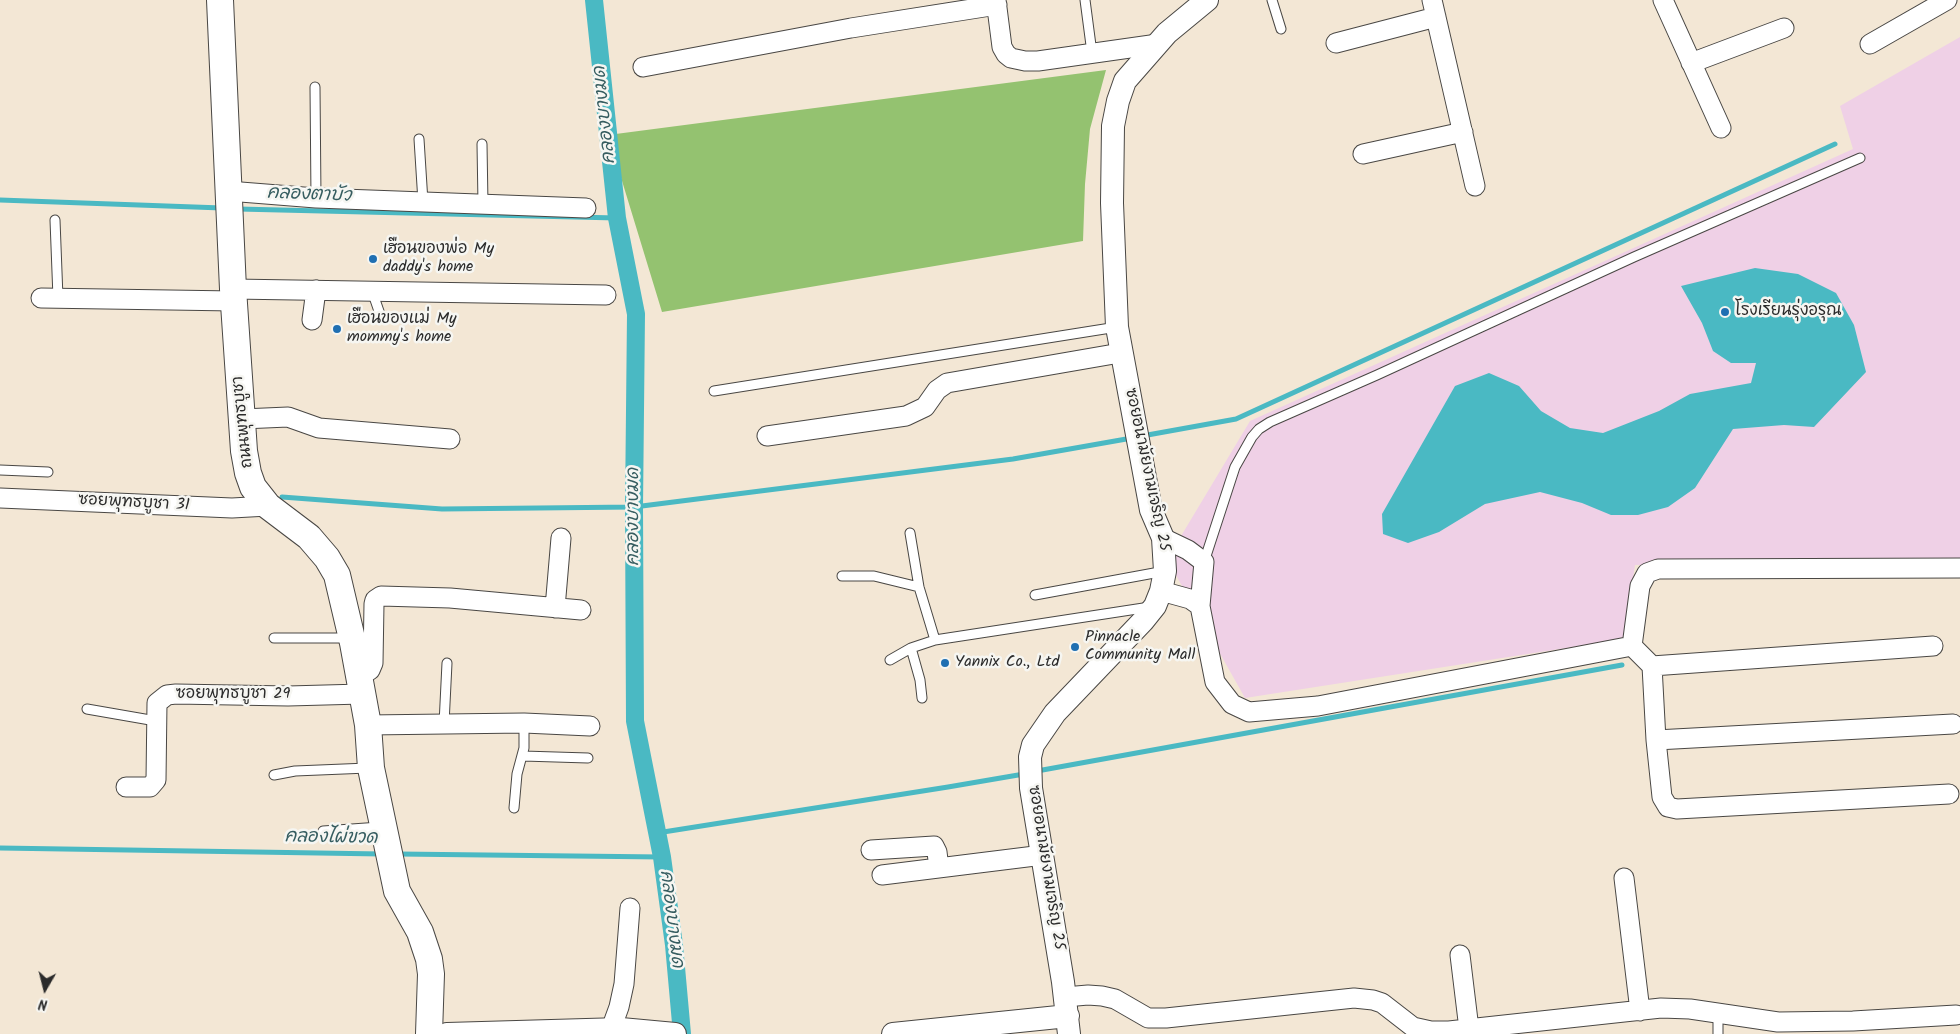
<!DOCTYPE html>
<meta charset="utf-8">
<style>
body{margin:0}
#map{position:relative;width:1960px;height:1034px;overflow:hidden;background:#f3e7d5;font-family:Kalam,sans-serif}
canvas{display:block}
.north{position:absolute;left:20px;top:964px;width:50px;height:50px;-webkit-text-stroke:4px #f6f6f2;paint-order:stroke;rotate:188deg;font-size:14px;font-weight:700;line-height:20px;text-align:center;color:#2b2b2b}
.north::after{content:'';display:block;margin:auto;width:18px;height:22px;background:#2b2b2b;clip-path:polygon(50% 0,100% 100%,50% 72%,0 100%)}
</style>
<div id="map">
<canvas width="1960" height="1034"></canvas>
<div class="north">N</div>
</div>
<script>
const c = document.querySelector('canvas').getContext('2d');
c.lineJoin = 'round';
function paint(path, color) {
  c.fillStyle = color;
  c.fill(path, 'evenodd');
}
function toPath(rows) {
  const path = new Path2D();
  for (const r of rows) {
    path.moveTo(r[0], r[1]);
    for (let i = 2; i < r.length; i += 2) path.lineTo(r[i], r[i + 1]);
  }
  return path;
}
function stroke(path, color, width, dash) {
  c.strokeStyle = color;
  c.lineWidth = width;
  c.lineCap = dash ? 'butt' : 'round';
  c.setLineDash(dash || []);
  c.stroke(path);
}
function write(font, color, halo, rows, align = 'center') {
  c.font = font + ' Kalam,"Playpen Sans Thai",sans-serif';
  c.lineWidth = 5;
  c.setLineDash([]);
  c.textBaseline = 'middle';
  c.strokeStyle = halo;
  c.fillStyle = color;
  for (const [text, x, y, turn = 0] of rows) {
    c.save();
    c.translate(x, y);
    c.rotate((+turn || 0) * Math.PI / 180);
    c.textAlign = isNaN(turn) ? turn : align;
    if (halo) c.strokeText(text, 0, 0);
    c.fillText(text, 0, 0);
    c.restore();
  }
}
paint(toPath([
 [1960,37,1960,561,1635,565,1624,639,1245,698,1173,570,1172,551,1250,421,1853,149,1840,106]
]), '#efd0e6');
paint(toPath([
 [1106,70,1090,129,1085,184,1083,241,662,312,608,135]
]), '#94c270');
paint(toPath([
 [1755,268,1798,274,1836,293,1854,325,1866,372,1814,427,1784,425,1733,429,1695,488,1668,507,1638,515,1611,515,1582,503,1540,492,1485,504,1439,532,1408,543,1383,534,1382,514,1455,386,1489,373,1519,386,1541,411,1570,428,1603,433,1659,411,1690,394,1751,383,1756,363,1731,363,1713,351,1702,323,1681,286]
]), '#4ab9c3');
stroke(toPath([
 [0,200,222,208],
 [238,209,617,218],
 [1142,436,1236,419,1835,144],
 [282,497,442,509,634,507,1013,459,1132,438],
 [1037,771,1622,665],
 [657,833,948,787,1024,774],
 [0,848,382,854],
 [398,854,662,857]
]), '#4ab9c3', 5);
stroke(toPath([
 [594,0,617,218,636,314,634,507,635,721,662,857,674,945,682,1034]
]), '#4ab9c3', 18);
const service = toPath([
 [1085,0,1092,53],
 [1272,0,1281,29],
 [315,87,316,198],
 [419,139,423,202],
 [482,144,483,204],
 [55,220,58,298],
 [372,291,381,317],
 [714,391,1117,327],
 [0,470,48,472],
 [910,533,919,587,935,640],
 [1204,562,1235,467,1252,437,1259,429,1270,422,1377,375,1634,257,1860,158],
 [842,576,874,576,919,587],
 [1035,595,1165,571],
 [274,638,349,638],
 [911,648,920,680,922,698],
 [890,660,911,648,935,640,1150,607],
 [87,709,156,721],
 [444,724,447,663],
 [523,756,588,758],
 [274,775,295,771,368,768],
 [514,808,517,774,524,748,524,723],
 [323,831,380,827],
 [1718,1034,1718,1013]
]);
const minor = toPath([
 [996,0,1002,47,1006,54,1011,58,1025,61,1038,61,1158,44],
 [1432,0,1475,186],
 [1663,0,1721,128],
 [1336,43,1436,17],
 [1870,44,1947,0],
 [1691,63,1784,28],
 [643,67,851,28,997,5],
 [1363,154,1463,132],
 [228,191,316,198,586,208],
 [233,289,606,295],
 [41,298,234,301],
 [312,320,316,290],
 [242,419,288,417,319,428,450,439],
 [767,436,906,416,925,407,937,390,947,383,1120,353],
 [0,498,232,508,268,506],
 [1163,538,1188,550,1204,562,1200,606,1215,682,1232,704,1249,712,1318,706,1632,646],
 [1161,591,1190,599,1200,606],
 [555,608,561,538],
 [1632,646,1652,666,1656,740,1662,797,1668,807,1677,809,1949,794],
 [1632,646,1640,586,1647,573,1658,569,1960,568],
 [1652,666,1933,646],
 [359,677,370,670,373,663,374,604,375,600,381,596,450,598,581,610],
 [368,725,524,723,590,726],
 [1656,740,1953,724],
 [126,787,150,787,156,780,157,703,167,695,176,694,288,696,362,694],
 [871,850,934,846,937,852,939,868],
 [882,875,1043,855],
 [1624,878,1640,1011],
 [1460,955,1469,1029],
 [1065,997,1088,995,1102,996,1115,999,1148,1018,1166,1018,1354,998,1373,1000,1382,1003,1413,1027,1431,1031,1449,1031,1661,1008,1690,1009,1778,1022,1853,1021,1956,1015],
 [611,1029,619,1007,624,984,630,908]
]);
const tertiary = toPath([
 [447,1034,621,1029,675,1034],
 [893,1034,1068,1016],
 [1069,1034,1063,982,1031,788,1030,757,1033,745,1055,713,1143,621,1155,606,1161,591,1165,571,1163,538,1151,510,1117,327,1112,203,1113,126,1118,101,1125,81,1167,33,1207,0]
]);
const secondary = toPath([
 [220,0,233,289,244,451,248,473,253,487,268,506,309,537,327,558,337,575,353,643,368,725,371,768,397,891,420,932,429,959,431,974,429,1034]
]);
stroke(service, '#494744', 11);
stroke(minor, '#494744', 21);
stroke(tertiary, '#494744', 24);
stroke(secondary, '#494744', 28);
stroke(service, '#fff', 9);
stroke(minor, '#fff', 19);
stroke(tertiary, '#fff', 22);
stroke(secondary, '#fff', 26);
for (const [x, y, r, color] of [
 [373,259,5,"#1f6fb2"],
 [1725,312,5,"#1f6fb2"],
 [337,329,5,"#1f6fb2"],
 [1075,647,5,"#1f6fb2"],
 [945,663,5,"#1f6fb2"]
]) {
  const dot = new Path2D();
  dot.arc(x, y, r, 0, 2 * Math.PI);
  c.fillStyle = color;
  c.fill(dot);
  stroke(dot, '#f6f6f2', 2);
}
write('16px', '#2b2b2b', '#f6f6f2', [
 ["เฮือนของพ่อ My",383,250],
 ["daddy's home",383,268],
 ["โรงเรียนรุ่งอรุณ",1735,312],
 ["เฮือนของแม่ My",347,320],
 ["mommy's home",347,338],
 ["Pinnacle",1085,638],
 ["Community Mall",1085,656],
 ["Yannix Co., Ltd",955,663]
], 'left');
write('16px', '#2b2b2b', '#f6f6f2', [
 ["ถนนพุทธบูชา",244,422,-96],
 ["ซอยอนามัยงามเจริญ 25",1146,470,78],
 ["ซอยพุทธบูชา 31",134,504,3],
 ["ซอยพุทธบูชา 29",233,695],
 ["ซอยอนามัยงามเจริญ 25",1045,868,81]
]);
write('italic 18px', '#365d60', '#f6f6f2', [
 ["คลองบางมด",606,115,-96],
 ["คลองตาบัว",309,196,2],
 ["คลองบางมด",635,517,-90],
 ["คลองไผ่ขวด",331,839,1],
 ["คลองบางมด",670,919,83]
]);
</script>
